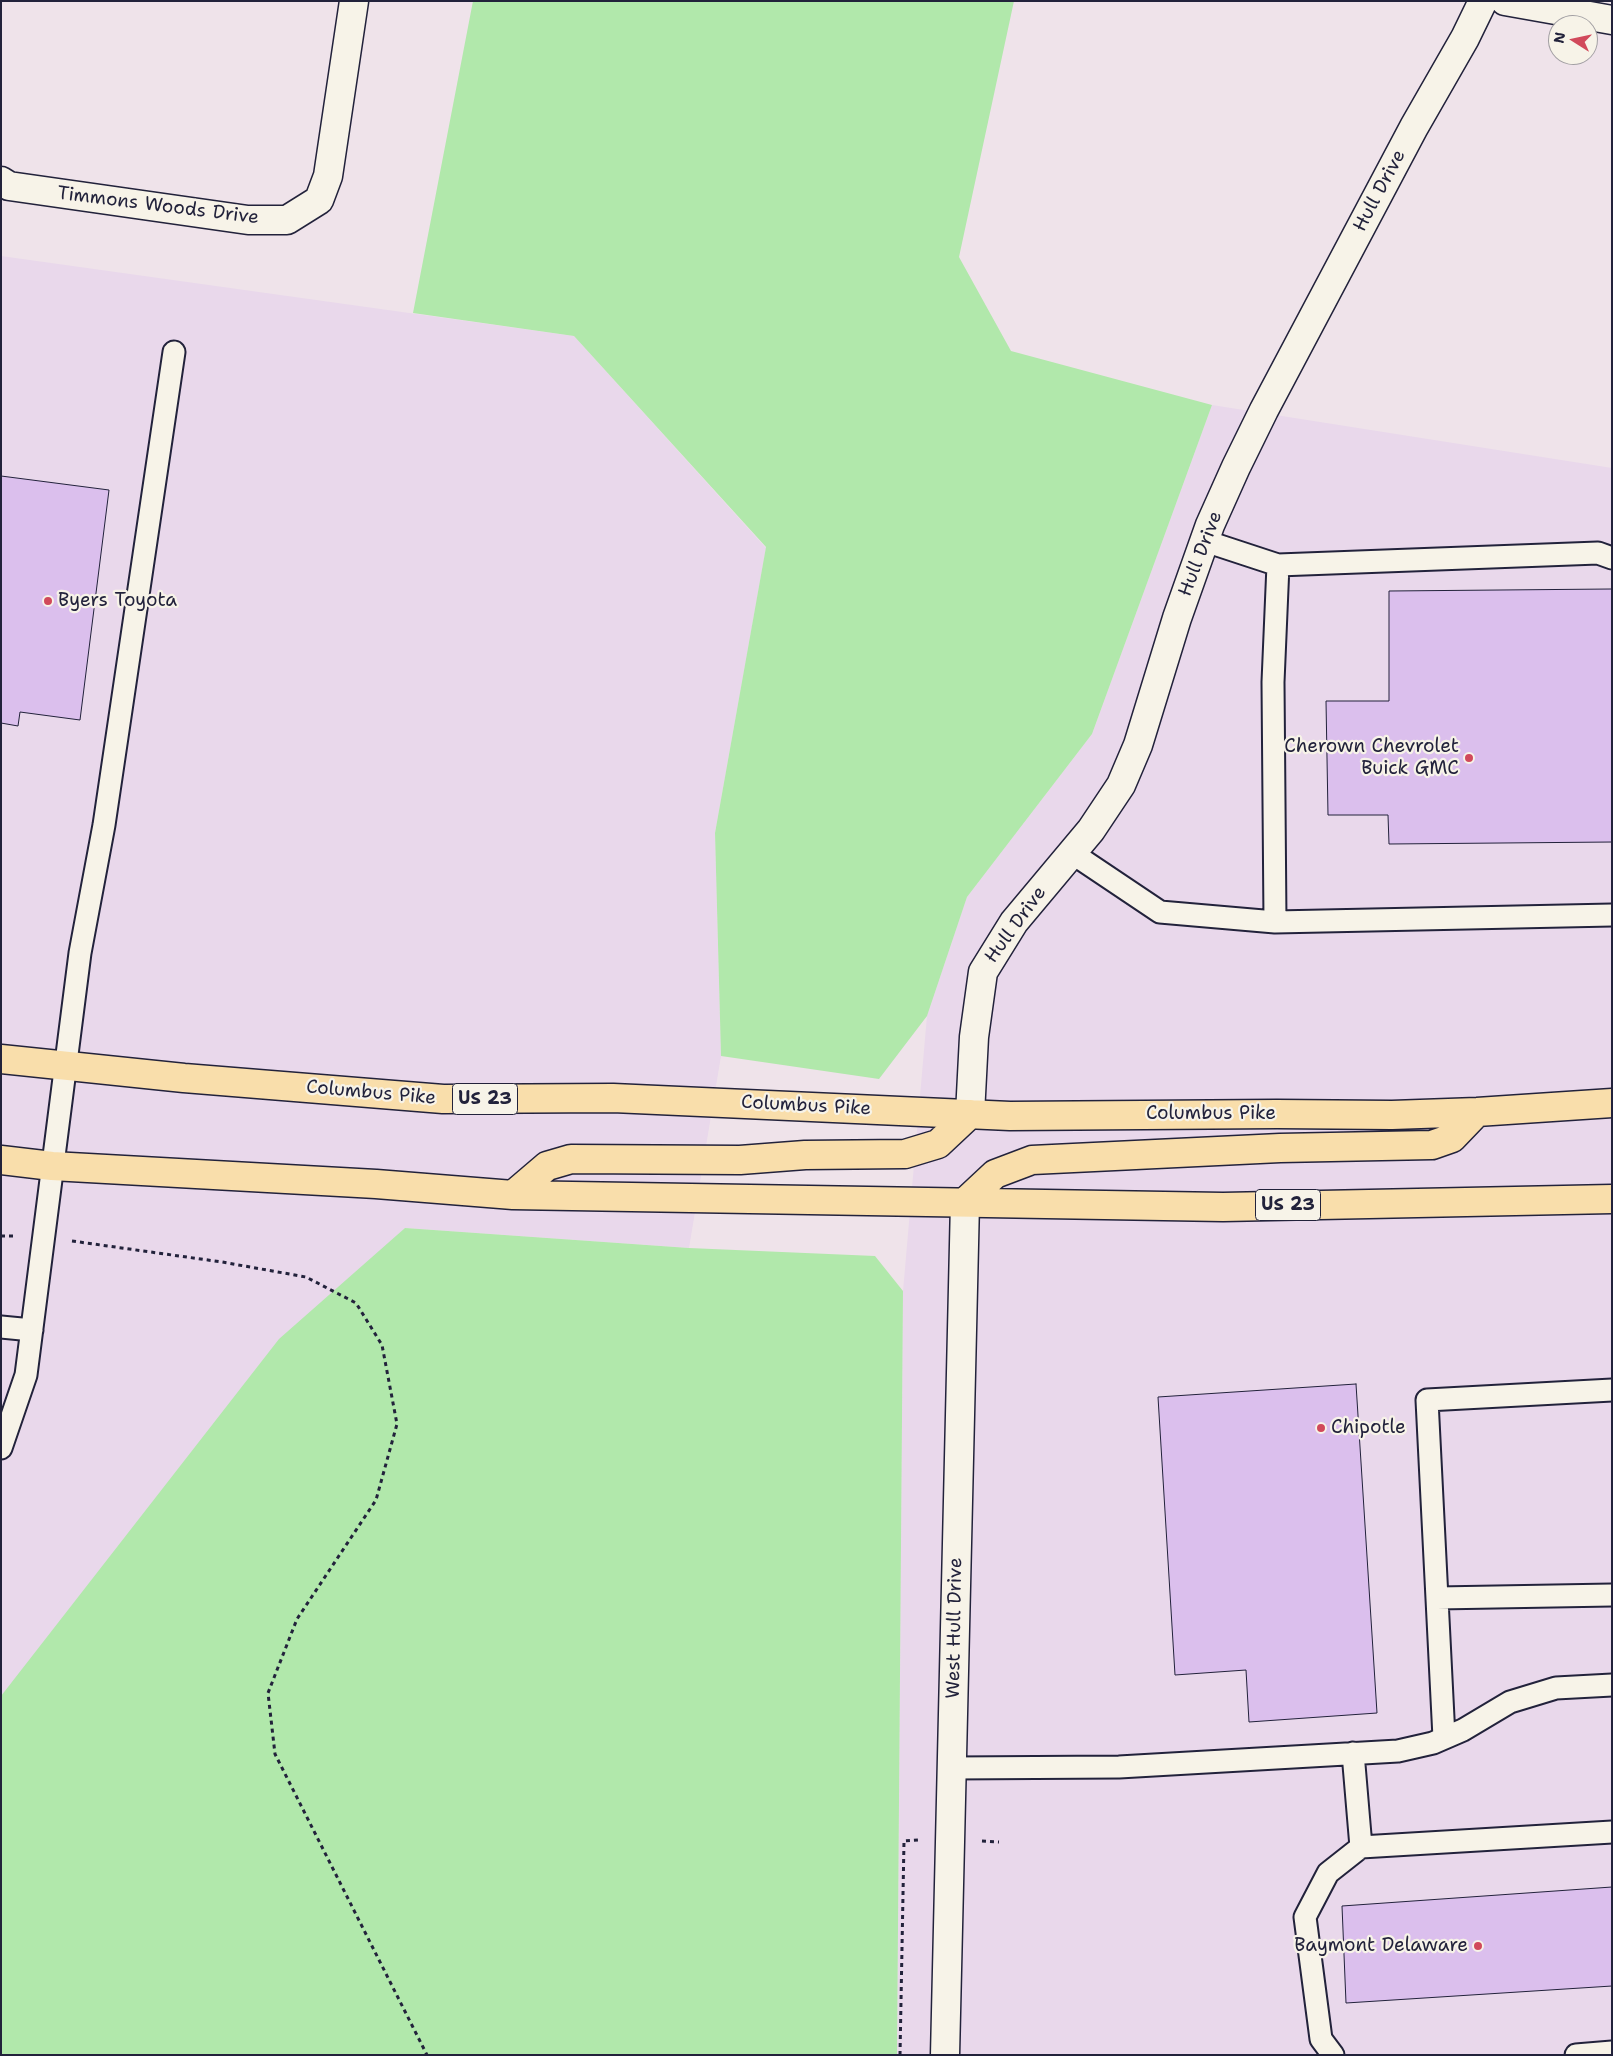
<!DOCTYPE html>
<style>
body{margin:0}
#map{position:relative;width:1613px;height:2056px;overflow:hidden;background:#efe3ea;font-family:"Shantell Sans",sans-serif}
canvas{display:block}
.frame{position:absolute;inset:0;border:2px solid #22223b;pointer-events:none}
.north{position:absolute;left:1548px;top:15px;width:50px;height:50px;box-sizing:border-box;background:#f7f3e8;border:1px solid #a29fa3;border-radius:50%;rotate:280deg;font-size:14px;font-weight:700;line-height:20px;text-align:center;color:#22223b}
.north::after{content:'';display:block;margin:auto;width:18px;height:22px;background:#d1495b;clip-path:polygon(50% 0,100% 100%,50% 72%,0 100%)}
</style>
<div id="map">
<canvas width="1613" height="2056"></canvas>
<div class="frame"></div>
<div class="north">N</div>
</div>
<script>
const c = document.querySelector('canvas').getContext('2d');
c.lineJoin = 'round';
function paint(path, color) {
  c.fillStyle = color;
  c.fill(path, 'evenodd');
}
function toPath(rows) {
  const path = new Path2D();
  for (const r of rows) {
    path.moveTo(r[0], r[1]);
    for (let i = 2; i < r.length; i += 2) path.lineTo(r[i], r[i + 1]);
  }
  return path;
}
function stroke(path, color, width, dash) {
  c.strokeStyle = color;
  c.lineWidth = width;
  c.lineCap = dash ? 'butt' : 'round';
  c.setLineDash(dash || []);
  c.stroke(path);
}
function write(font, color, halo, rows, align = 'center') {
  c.font = font + ' "Shantell Sans",sans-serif';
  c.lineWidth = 4.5;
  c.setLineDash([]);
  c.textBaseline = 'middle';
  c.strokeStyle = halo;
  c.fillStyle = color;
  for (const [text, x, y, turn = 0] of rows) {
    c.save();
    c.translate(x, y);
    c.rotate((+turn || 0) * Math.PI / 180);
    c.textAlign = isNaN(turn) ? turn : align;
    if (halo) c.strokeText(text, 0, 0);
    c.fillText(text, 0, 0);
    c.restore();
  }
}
paint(toPath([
 [1,256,574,336,766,548,715,833,721,1056,689,1248,405,1228,1,1696],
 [1212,405,1612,468,1612,2055,897,2055,903,1291,927,1016,967,897,1092,734]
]), '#e9d8eb');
paint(toPath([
 [473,1,1014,1,959,257,1011,351,1212,405,1092,734,967,897,927,1016,879,1079,721,1056,715,833,766,547,574,336,413,313],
 [405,1228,689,1248,875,1256,903,1291,897,2055,1,2055,1,1696,279,1339]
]), '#b1e8ab');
const building = toPath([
 [1,476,109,490,80,720,20,712,18,726,1,723,1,476],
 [1612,589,1612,842,1389,844,1388,815,1328,815,1326,701,1389,701,1389,591,1612,589],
 [1356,1384,1377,1713,1249,1722,1246,1670,1175,1675,1158,1397,1356,1384],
 [1612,1887,1612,1986,1346,2003,1342,1906,1612,1887]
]);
paint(building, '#dbbfed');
stroke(building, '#22223b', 1);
const service = toPath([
 [1205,541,1278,565,1598,553,1612,558],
 [1072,853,1160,912,1275,922,1612,915],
 [1275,922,1273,682,1278,565],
 [1,1327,32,1330],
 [1,1448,26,1375,80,953,104,825,174,352],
 [1437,1598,1612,1595],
 [1444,1738,1427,1400,1612,1390],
 [952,1768,1119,1767,1398,1751,1433,1743,1463,1730,1510,1702,1556,1688,1612,1685],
 [1361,1847,1612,1832],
 [1333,2055,1321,2039,1305,1917,1328,1873,1361,1847,1353,1753],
 [1576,2055,1612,2052]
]);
const minor = toPath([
 [1505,1,1612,20],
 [1,181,9,186,248,220,287,220,319,200,328,176,354,1],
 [970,1114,974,1037,983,972,1014,922,1091,830,1121,785,1138,745,1177,618,1210,525,1236,467,1264,410,1414,127,1465,38,1483,1],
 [945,2055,965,1202]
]);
const trunk = toPath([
 [1,1059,184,1078,443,1099,613,1098,1010,1116,1277,1114,1392,1115,1477,1112,1612,1103],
 [1,1160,52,1166,376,1184,513,1195,1223,1207,1612,1199],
 [513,1195,547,1166,571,1159,740,1160,805,1155,905,1154,938,1144,970,1114],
 [965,1202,995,1174,1032,1160,1280,1148,1432,1145,1452,1138,1477,1112]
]);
stroke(service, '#22223b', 25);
stroke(minor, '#22223b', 31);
stroke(trunk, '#22223b', 31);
stroke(toPath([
 [1,1236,14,1236],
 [72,1241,222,1262,306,1277,356,1303,382,1345,397,1424,376,1500,297,1619,268,1693,275,1754,427,2055],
 [982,1841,999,1842],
 [900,2055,904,1841,918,1840]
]), '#22223b', 3, [4, 4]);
stroke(service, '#f7f3e8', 21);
stroke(minor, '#f7f3e8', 28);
stroke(trunk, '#f9deab', 28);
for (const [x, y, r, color] of [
 [48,601,5,"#d1495b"],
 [1469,758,5,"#d1495b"],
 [1321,1428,5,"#d1495b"],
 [1478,1946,5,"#d1495b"]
]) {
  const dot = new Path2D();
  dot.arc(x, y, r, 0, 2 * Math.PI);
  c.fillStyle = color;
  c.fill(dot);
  stroke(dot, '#f7f3e8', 2);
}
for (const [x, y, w] of [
 [485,1099,65],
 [1288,1205,65]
]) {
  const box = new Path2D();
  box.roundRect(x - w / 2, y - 15.5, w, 31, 4);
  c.fillStyle = '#f7f3e8';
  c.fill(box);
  stroke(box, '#22223b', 1);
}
write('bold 18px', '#22223b', null, [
 ["US 23",485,1099],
 ["US 23",1288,1205]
]);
write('19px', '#22223b', '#f7f3e8', [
 ["Hull Drive",1380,191,-62],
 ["Timmons Woods Drive",158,206,7],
 ["Hull Drive",1201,554,-69],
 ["Hull Drive",1016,925,-54],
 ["Columbus Pike",371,1093,5],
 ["Columbus Pike",806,1106,3],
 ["Columbus Pike",1211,1114],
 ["West Hull Drive",955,1628,-89]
]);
write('19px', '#22223b', '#f7f3e8', [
 ["Byers Toyota",58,601],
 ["Cherown Chevrolet",1459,747,"right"],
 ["Buick GMC",1459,769,"right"],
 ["Chipotle",1331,1428],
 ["Baymont Delaware",1468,1946,"right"]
], 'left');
</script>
